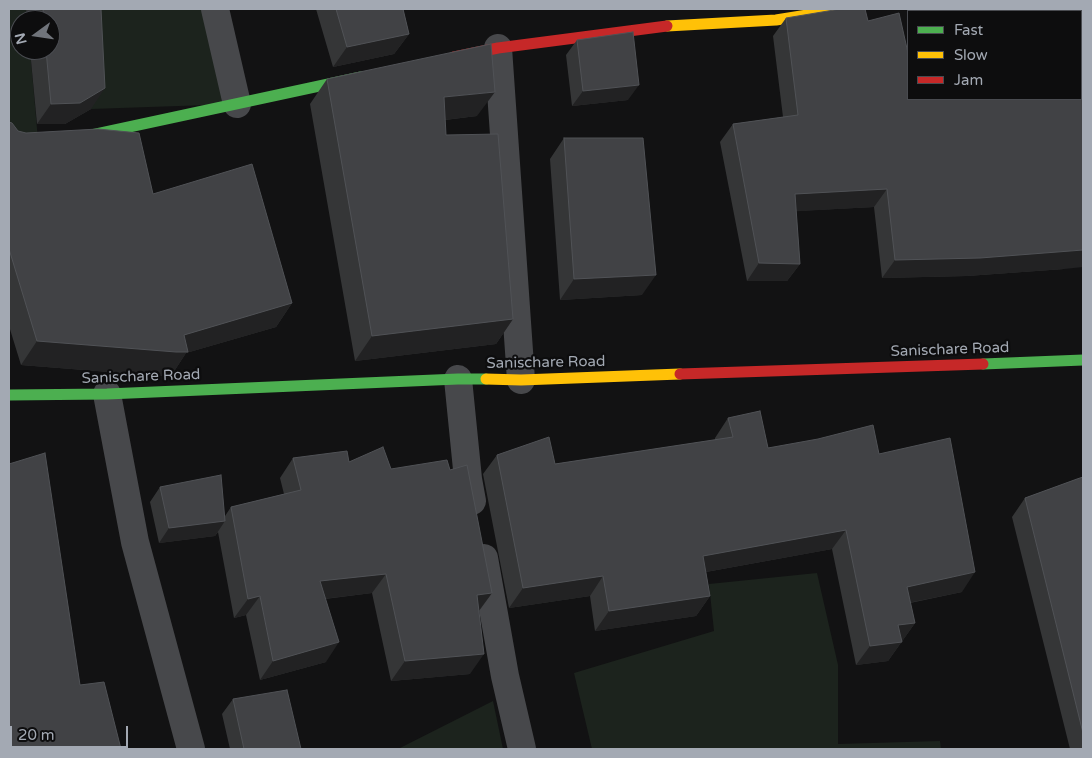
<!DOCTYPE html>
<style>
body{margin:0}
#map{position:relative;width:1092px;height:758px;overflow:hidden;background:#121213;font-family:"Varela Round",sans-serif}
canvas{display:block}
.frame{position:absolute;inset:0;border:10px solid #a3a9b3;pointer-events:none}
.legend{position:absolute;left:907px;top:10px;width:175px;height:90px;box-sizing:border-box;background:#0d0d0e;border:1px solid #494b50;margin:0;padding:6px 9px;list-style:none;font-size:15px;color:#a3a9b3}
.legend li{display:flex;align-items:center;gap:10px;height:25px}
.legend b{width:25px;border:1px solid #494b50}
.north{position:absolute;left:10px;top:10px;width:50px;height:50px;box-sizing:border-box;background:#0d0d0e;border:1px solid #494b50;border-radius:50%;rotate:256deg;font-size:14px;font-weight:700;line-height:20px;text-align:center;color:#a3a9b3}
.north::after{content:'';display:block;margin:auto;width:18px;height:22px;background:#70747b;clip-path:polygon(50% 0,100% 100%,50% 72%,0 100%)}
.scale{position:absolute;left:10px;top:726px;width:118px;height:22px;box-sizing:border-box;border:2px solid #a3a9b3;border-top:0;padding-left:6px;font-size:15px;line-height:18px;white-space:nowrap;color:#a3a9b3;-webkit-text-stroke:4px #0d0d0e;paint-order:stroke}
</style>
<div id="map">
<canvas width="1092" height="758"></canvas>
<div class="frame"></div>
<ul class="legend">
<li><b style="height:6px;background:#4caf50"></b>Fast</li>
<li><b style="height:6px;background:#ffc107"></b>Slow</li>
<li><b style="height:6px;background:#c62828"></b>Jam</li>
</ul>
<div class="north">N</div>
<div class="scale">20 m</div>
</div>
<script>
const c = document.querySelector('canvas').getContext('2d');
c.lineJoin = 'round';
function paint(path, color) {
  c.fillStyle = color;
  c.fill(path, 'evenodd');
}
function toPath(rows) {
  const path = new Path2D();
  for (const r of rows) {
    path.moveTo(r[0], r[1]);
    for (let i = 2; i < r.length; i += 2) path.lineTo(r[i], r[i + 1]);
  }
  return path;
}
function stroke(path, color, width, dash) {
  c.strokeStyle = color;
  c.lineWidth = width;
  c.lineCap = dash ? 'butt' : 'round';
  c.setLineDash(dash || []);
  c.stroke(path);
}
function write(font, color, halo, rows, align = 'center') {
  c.font = font + ' "Varela Round",sans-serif';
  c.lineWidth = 4.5;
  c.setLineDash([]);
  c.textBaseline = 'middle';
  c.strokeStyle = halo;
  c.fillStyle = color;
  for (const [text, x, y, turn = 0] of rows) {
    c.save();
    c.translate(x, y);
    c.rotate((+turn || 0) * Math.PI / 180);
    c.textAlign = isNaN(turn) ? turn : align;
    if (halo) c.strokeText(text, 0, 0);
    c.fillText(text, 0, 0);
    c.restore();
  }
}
paint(toPath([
 [9,9,26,9,27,20,20,20,20,50,30,50,38,140,9,141],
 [80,9,215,9,237,104,91,109],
 [817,573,838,665,838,744,940,741,941,749,592,749,574,673,714,631,709,584],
 [493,701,503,749,398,749]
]), '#1c231d');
stroke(toPath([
 [215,9,237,104],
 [498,48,521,380],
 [458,379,468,479,472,501],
 [107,394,135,542,191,749],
 [484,558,505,676,522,749]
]), '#47484b', 28);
stroke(toPath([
 [9,141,73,139,361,77],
 [983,364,1083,360],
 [9,395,107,394,458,379,486,379]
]), '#4caf50', 11);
stroke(toPath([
 [667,26,776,20,845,9],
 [486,379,521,380,680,374]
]), '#ffc107', 11);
stroke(toPath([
 [454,57,498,48,667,26],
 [680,374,983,364]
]), '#c62828', 11);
paint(toPath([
 [26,9,101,9,91,109,65,124,37,124,30,50,50,50,50,20,27,20],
 [316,9,403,9,409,34,394,54,333,67],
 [987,9,1055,9,1056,11,987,11],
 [786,18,868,21,908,99,1064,269,967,276,882,278,874,207,796,211,800,264,787,281,747,281,720,142,733,124,783,117,773,36],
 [577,40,628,100,572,106,566,55],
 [327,79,477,116,445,120,446,135,513,319,496,344,355,361,310,104],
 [9,122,18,131,153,194,292,303,276,327,186,353,171,376,160,376,21,365,9,326],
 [564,138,642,295,560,300,550,159],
 [728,418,768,448,879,454,962,592,910,603,915,623,888,661,856,665,832,549,706,572,710,596,696,616,595,631,590,596,509,608,483,474,497,455,555,464,715,440,715,438],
 [293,458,349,462,391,469,450,470,492,593,479,611,470,674,391,681,372,593,325,599,326,662,260,680,246,615,234,618,218,532,215,536,159,543,150,502,160,487,225,516,231,507,284,494,280,478],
 [1083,477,1083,749,1070,749,1012,517,1025,498],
 [233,699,301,749,230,749,222,714]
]), '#353637');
paint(toPath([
 [409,34,394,54,333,67,347,47],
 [639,85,628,100,572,106,583,91],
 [105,88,91,109,65,124,37,124,51,104],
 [495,92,477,116,427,122,444,97],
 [887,189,874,207,783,212,795,194],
 [1083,250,1083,267,1064,269,967,276,882,278,895,260],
 [759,263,800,264,787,281,747,281],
 [656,275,642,295,560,300,574,279],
 [292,303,276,327,186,353,171,376,160,376,21,365,37,341,184,335],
 [513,319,496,344,355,361,372,336],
 [225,521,215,536,159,543,169,528],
 [846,530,832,549,689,575,703,556],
 [975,572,962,592,893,606,907,587],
 [386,574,372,593,306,601,320,581],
 [603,576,590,596,509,608,523,588],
 [492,593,478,612,477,595],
 [260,596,246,615,234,618,248,599],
 [710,596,696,616,595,631,609,611],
 [915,623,888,661,856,665,870,646,898,625],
 [339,642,326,662,260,680,273,661],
 [484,654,470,674,391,681,405,661]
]), '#222223');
const building = toPath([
 [43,9,101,9,105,88,80,103,51,104,46,50,50,50,50,20,44,20,43,9],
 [336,9,403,9,409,34,347,47,336,9],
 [840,9,865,9,868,21,899,13,908,53,908,99,1081,99,1081,78,1083,78,1083,250,980,258,895,260,887,189,795,194,800,264,759,263,733,124,798,115,786,18,840,9],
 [1001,9,1055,9,1056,11,1002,11,1001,9],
 [633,32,639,85,583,91,577,40,633,32],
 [491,44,495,92,444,97,446,135,498,134,513,319,372,336,327,79,491,44],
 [9,122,12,123,18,131,26,133,98,129,139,133,153,194,252,164,292,303,184,335,188,352,176,352,37,341,9,249,9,122],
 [564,138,643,138,656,275,574,279,564,138],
 [760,411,768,448,818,439,873,425,879,454,950,438,975,572,907,587,915,623,898,625,902,642,870,646,846,530,703,556,710,596,609,611,603,576,523,588,497,455,549,437,555,464,733,437,728,418,760,411],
 [383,447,391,469,447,460,450,470,467,465,492,593,477,595,484,654,405,661,386,574,320,581,339,642,273,661,260,596,248,599,231,507,301,490,293,458,347,451,349,462,383,447],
 [45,453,80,685,104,682,121,749,9,749,9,464,45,453],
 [221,475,225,521,169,528,160,487,221,475],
 [1083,477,1083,733,1025,498,1077,479,1083,477],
 [287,690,301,749,244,749,233,699,287,690]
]);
paint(building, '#414245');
stroke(building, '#505256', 1);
write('15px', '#a3a9b3', '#0d0d0e', [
 ["Sanischare Road",950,350,-2],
 ["Sanischare Road",546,363,-1],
 ["Sanischare Road",141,377,-2]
]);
</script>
